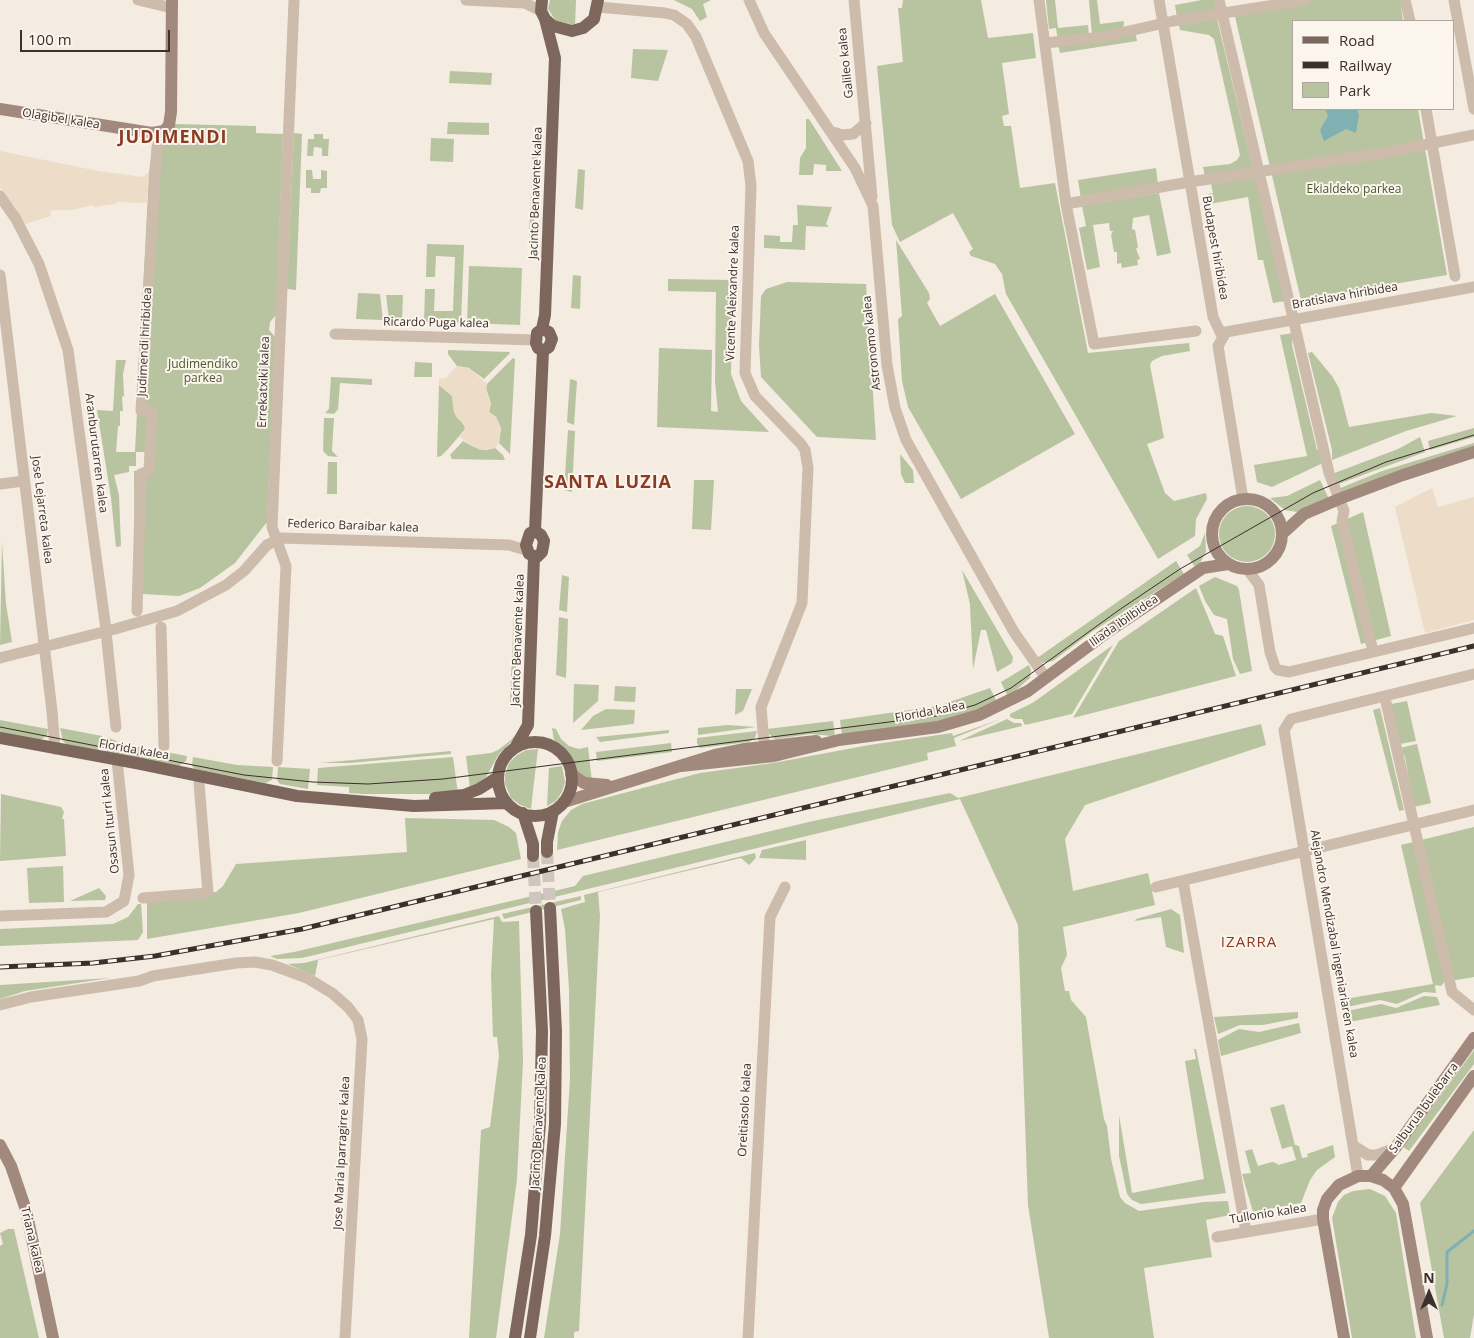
<!DOCTYPE html>
<style>
body{margin:0}
#map{position:relative;width:1474px;height:1338px;overflow:hidden;background:#f4ebe1;font-family:"Open Sans",sans-serif}
canvas{display:block}
.legend{position:absolute;left:1292px;top:20px;width:162px;height:90px;box-sizing:border-box;background:#fbf5ee;border:1px solid #aea6a0;margin:0;padding:6px 9px;list-style:none;font-size:15px;color:#3b302b}
.legend li{display:flex;align-items:center;gap:10px;height:25px}
.legend b{width:25px;border:1px solid #aea6a0}
.north{position:absolute;left:1404px;top:1268px;width:50px;height:50px;-webkit-text-stroke:4px #fbf5ee;paint-order:stroke;rotate:0deg;font-size:14px;font-weight:700;line-height:20px;text-align:center;color:#3b302b}
.north::after{content:'';display:block;margin:auto;width:18px;height:22px;background:#3b302b;clip-path:polygon(50% 0,100% 100%,50% 72%,0 100%)}
.scale{position:absolute;left:20px;top:30px;width:150px;height:22px;box-sizing:border-box;border:2px solid #3b302b;border-top:0;padding-left:6px;font-size:15px;line-height:18px;white-space:nowrap;color:#3b302b;-webkit-text-stroke:4px #fbf5ee;paint-order:stroke}
</style>
<div id="map">
<canvas width="1474" height="1338"></canvas>
<ul class="legend">
<li><b style="height:6px;background:#7d675c"></b>Road</li>
<li><b style="height:6px;background:#3b302b"></b>Railway</li>
<li><b style="height:14px;background:#b8c4a0"></b>Park</li>
</ul>
<div class="north">N</div>
<div class="scale">100 m</div>
</div>
<script>
const c = document.querySelector('canvas').getContext('2d');
c.lineJoin = 'round';
function paint(path, color) {
  c.fillStyle = color;
  c.fill(path, 'evenodd');
}
function toPath(rows) {
  const path = new Path2D();
  for (const r of rows) {
    if (r.length === 3) {
      path.moveTo(r[0] + r[2], r[1]);
      path.arc(r[0], r[1], r[2], 0, 2 * Math.PI);
      continue;
    }
    path.moveTo(r[0], r[1]);
    for (let i = 2; i < r.length; i += 2) path.lineTo(r[i], r[i + 1]);
  }
  return path;
}
function stroke(path, color, width, dash) {
  c.strokeStyle = color;
  c.lineWidth = width;
  c.lineCap = dash ? 'butt' : 'round';
  c.setLineDash(dash || []);
  c.stroke(path);
}
function write(font, color, halo, rows, align = 'center') {
  c.font = font + ' "Open Sans",sans-serif';
  c.lineWidth = 4;
  c.setLineDash([]);
  c.textBaseline = 'middle';
  c.strokeStyle = halo;
  c.fillStyle = color;
  for (const [text, x, y, turn = 0] of rows) {
    c.save();
    c.translate(x, y);
    c.rotate((+turn || 0) * Math.PI / 180);
    c.textAlign = isNaN(turn) ? turn : align;
    if (halo) c.strokeText(text, 0, 0);
    c.fillText(text, 0, 0);
    c.restore();
  }
}
paint(toPath([
 [550,0,576,0,575,25,556,21,548,9],
 [674,0,711,0,703,4,707,17,700,21,692,9],
 [903,0,981,0,988,38,1033,33,1036,58,1002,63,1009,114,1002,116,1004,126,1011,126,1020,188,1055,183,1088,353,1189,343,1190,351,1162,356,1152,361,1150,365,1164,438,1147,444,1165,493,1174,501,1206,493,1207,499,1196,519,1195,536,1158,559,1006,294,1002,274,995,264,971,256,969,252,973,249,953,213,900,242,892,225,877,66,903,62,898,8,902,8],
 [1046,0,1055,0,1058,28,1088,25,1089,35,1058,41,1056,28,1049,29],
 [1089,0,1097,0,1100,24,1124,21,1123,31,1092,35],
 [1202,0,1215,0,1218,11,1177,18,1175,5],
 [1279,0,1400,0,1403,21,1293,21,1293,109,1418,109,1447,275,1301,300,1233,8],
 [1217,19,1253,169,1205,177,1203,167,1230,164,1237,160,1240,155,1214,39,1209,35,1180,30,1179,25],
 [1135,31,1137,41,1060,53,1058,44],
 [633,49,668,50,658,81,631,78],
 [450,71,492,73,491,85,449,83],
 [806,119,809,119,842,171,826,171,826,165,814,164,813,175,799,175,800,158,806,148],
 [448,122,489,123,489,135,447,134],
 [174,124,256,126,256,133,283,134,276,315,270,322,269,330,275,337,267,522,235,563,200,588,179,596,143,594,135,589,134,471,148,470,147,452,136,452,136,466,129,466,129,472,114,475,119,495,121,546,116,547,111,498,97,410,113,411,116,360,126,360,123,374,124,396,122,397,123,411,120,411,120,426,118,426,116,452,135,452,149,172,153,141,163,139,169,134],
 [294,133,302,134,296,290,287,289],
 [314,134,323,134,323,139,329,139,328,156,322,156,322,148,314,147,313,156,307,156,308,139,314,139],
 [431,138,454,139,453,162,430,161],
 [533,148,538,150,533,239,529,237],
 [1156,168,1158,185,1081,199,1078,180],
 [578,169,585,170,583,210,575,208],
 [306,170,312,170,313,179,321,179,321,170,327,171,327,188,321,188,320,193,311,193,311,188,306,188],
 [1256,177,1285,301,1273,303,1263,260,1258,260,1248,197,1209,204,1208,194,1213,193,1211,184],
 [1159,193,1171,253,1157,256,1149,215,1133,218,1132,229,1135,230,1138,247,1136,249,1140,259,1137,260,1138,265,1122,268,1121,263,1117,264,1117,252,1114,252,1111,235,1113,231,1110,231,1109,223,1093,225,1100,267,1087,270,1079,228,1086,226,1082,206],
 [797,205,832,207,826,224,829,227,806,226,805,250,764,248,764,235,780,236,780,242,792,242,793,225,798,225],
 [896,240,929,293,930,299,927,303,940,326,995,294,1075,434,961,499,908,407,902,381,898,319,902,316],
 [427,244,464,245,461,323,424,322,425,289,435,289,434,311,453,311,455,257,436,256,435,277,426,277],
 [469,266,522,268,520,325,467,323],
 [573,275,581,276,580,309,571,308],
 [668,279,733,280,731,374,741,401,769,432,657,427,659,348,712,350,711,411,718,412,715,381,716,292,668,291],
 [787,282,866,284,876,440,817,437,761,377,759,346,761,296,766,289],
 [358,293,380,294,383,320,356,319],
 [386,295,403,295,402,321,389,320],
 [1293,333,1292,345,1317,450,1320,450,1323,463,1272,487,1257,482,1254,465,1307,456,1280,335],
 [448,350,509,352,510,353,484,379,469,368,457,366,448,354],
 [1312,352,1332,376,1339,388,1349,427,1431,413,1457,416,1406,431,1332,460,1332,450,1308,353],
 [513,358,515,359,510,454,499,443,501,428,496,417,489,412,491,403,485,386],
 [415,362,432,363,432,377,414,377],
 [331,377,372,379,372,385,340,383,338,409,334,414,325,413,329,409],
 [570,379,577,381,574,425,567,422],
 [439,385,452,396,454,412,466,428,449,448,441,456,437,457],
 [324,418,334,418,332,451,338,457,328,456,323,451],
 [1474,428,1474,437,1430,450,1428,441],
 [568,430,575,431,572,492,564,490],
 [1420,437,1425,452,1336,485,1332,474,1398,449],
 [463,441,474,447,486,450,495,448,503,455,505,460,452,459,450,455],
 [1474,443,1474,447,1340,494,1338,489,1382,471],
 [900,454,913,470,914,483,905,483,901,474],
 [328,462,337,462,337,494,327,494],
 [694,480,714,480,711,530,692,529],
 [1320,480,1329,499,1297,512,1285,510,1270,498,1287,496],
 [1247,534,28],
 [1363,512,1391,636,1361,644,1331,526],
 [1205,533,1206,552,1200,563,1195,567,1187,555,1200,546],
 [2,542,6,604,12,642,0,645],
 [1176,561,1184,574,1093,631,1053,661,1043,663,1037,658],
 [962,570,1013,657,1012,663,997,672,986,630,981,630,973,669,970,604],
 [562,575,569,577,567,612,559,610],
 [1215,577,1237,586,1239,590,1252,671,1240,674,1233,659,1227,619,1214,615,1205,601,1199,586],
 [1196,588,1215,634,1223,636,1236,676,1073,718,1119,641],
 [518,606,515,702,510,702,514,607],
 [559,617,568,619,566,678,556,675],
 [1113,645,1072,714,1025,725,1022,719,1015,719,1010,717,1010,714,1034,702],
 [1029,665,1031,670,1030,678,1008,697,1001,682],
 [574,684,599,685,598,701,573,723],
 [615,686,636,687,635,702,614,701],
 [990,688,997,702,983,708,942,721,842,735,840,720,938,706],
 [736,689,752,689,743,711,735,715],
 [1407,701,1416,741,1400,744,1391,704],
 [1380,708,1404,810,1399,811,1373,710],
 [606,709,635,710,634,724,581,730,593,716],
 [1001,719,954,738,956,746,927,753,928,760,557,850,558,832,562,821,571,810,582,804,700,773,773,763,869,745,952,733,953,736],
 [1007,719,1014,723,1021,723,1022,726,959,741],
 [0,720,48,729,47,736,40,740,0,733],
 [833,721,835,736,832,736,811,734,775,739,769,734,767,729],
 [1261,724,1266,745,1085,805,1065,839,1073,891,1148,873,1155,905,1063,927,1067,955,1061,968,1065,991,1069,991,1071,1000,1086,1017,1104,1119,1107,1126,1111,1159,1120,1197,1125,1203,1139,1211,1204,1202,1228,1201,1230,1215,1206,1220,1212,1257,1144,1268,1154,1338,1049,1338,1028,1205,1018,925,960,799,302,958,277,959,270,956,294,952,575,886,583,876,813,821,950,793,958,798],
 [728,725,756,727,698,735,698,728],
 [522,727,515,738,499,754,486,777,470,789,466,756,491,753,498,750,511,740],
 [60,728,102,736,98,753,67,745,63,741],
 [552,728,556,729,561,739,569,746,579,749,588,747,592,782,578,773,571,755,554,740],
 [669,730,669,733,600,742,596,737],
 [757,731,755,738,749,742,700,748,697,743,697,738],
 [107,737,123,744,187,756,186,761,179,766,104,754],
 [671,743,672,752,597,761,596,752],
 [1417,744,1431,803,1414,807,1405,757,1400,748],
 [538,749,534,782,531,809,520,805,511,798,505,784,505,775,509,763,517,755,526,750],
 [451,751,451,754,349,763,320,763],
 [193,757,237,765,273,767,272,780,265,783,195,769,192,766],
 [453,757,458,794,364,794,349,793,349,787,317,785,318,768],
 [562,766,565,782,562,792,556,801,547,806,549,768],
 [278,767,310,769,308,789,280,784,277,780],
 [1,794,61,807,64,812,62,819,64,819,66,856,0,861],
 [405,818,494,820,509,827,516,833,521,859,299,913,147,939,147,900,216,892,223,886,236,864,407,852],
 [1474,827,1474,977,1444,982,1441,986,1435,985,1436,993,1424,992,1397,1004,1380,1000,1347,1007,1345,999,1433,984,1401,845],
 [806,840,806,860,759,858,762,850],
 [755,853,756,858,749,865,741,858,598,892,600,916,579,1331,574,1332,574,1338,544,1338,560,1234,570,1079,569,989,565,929,561,909,585,902,584,895],
 [63,866,64,902,29,903,27,868],
 [99,888,106,896,105,900,70,901],
 [581,896,581,900,504,919,502,914],
 [138,904,141,904,143,932,138,940,0,946,0,929,113,924,128,917],
 [1171,909,1180,915,1184,953,1166,947,1161,917,1135,921,1136,919],
 [499,916,502,922,519,921,523,1061,517,1179,496,1338,469,1338,481,1130,490,1127,499,1056,497,1037,493,1037,491,975,494,919,318,960,315,976,288,964,304,963],
 [110,978,25,991,0,999,0,985],
 [1424,996,1437,997,1440,1005,1349,1022,1347,1011,1381,1004,1396,1008],
 [1298,1012,1298,1018,1263,1025,1240,1025,1218,1034,1214,1017],
 [1299,1023,1301,1033,1221,1056,1218,1040,1239,1029,1259,1032],
 [1194,1049,1196,1049,1226,1193,1141,1204,1132,1200,1127,1194,1119,1156,1119,1115,1132,1193,1204,1179,1185,1061,1196,1059],
 [1474,1050,1474,1064,1409,1151,1403,1147],
 [1284,1104,1295,1145,1299,1146,1302,1158,1308,1157,1307,1154,1333,1145,1335,1157,1317,1170,1310,1180,1301,1203,1253,1212,1242,1174,1251,1173,1245,1151,1252,1149,1258,1166,1272,1162,1276,1163,1278,1165,1296,1160,1292,1146,1282,1149,1270,1108],
 [1474,1130,1474,1314,1470,1338,1444,1338,1420,1203],
 [1370,1189,1385,1196,1396,1213,1416,1338,1352,1338,1332,1218,1338,1202,1344,1195,1353,1191],
 [8,1229,14,1229,39,1338,0,1338,0,1246,3,1244,0,1233]
]), '#b8c4a0');
paint(toPath([
 [0,151,98,171,143,177,149,172,147,203,116,202,115,204,94,207,93,205,72,210,56,210,50,211,51,216,25,224,16,214,18,211,0,187],
 [457,366,469,368,487,384,486,392,491,403,489,412,496,417,501,430,499,443,495,448,480,450,459,437,464,432,465,425,457,418,454,412,452,396,439,385,439,379,446,378],
 [1432,488,1438,507,1474,497,1474,620,1425,633,1395,507]
]), '#ecdcc8');
paint(toPath([
 [1325,109,1357,109,1359,115,1356,133,1346,129,1324,141,1320,130,1328,116]
]), '#7fb0b2');
stroke(toPath([
 [1442,1305,1447,1284,1447,1252,1474,1231]
]), '#7fb0b2', 3);
stroke(toPath([
 [547,852,550,908],
 [533,856,536,911]
]), '#cfc6bd', 12, [12, 6]);
stroke(toPath([
 [138,0,172,8],
 [466,0,525,3,541,11],
 [749,0,764,33,855,168,873,206,887,365,895,408,906,440,1014,632,1046,678],
 [854,0,872,197],
 [1039,0,1066,204,1094,344,1196,331],
 [1159,0,1213,317,1222,336],
 [1219,0,1329,473,1344,511,1342,521,1372,647],
 [1405,0,1410,21],
 [1454,0,1474,109],
 [598,7,665,13,674,15,687,24,696,37,748,161,751,186,745,373,755,396,801,444,805,450,808,468,802,603,761,707,765,755],
 [1045,43,1103,37,1173,21,1306,0],
 [1426,109,1455,276],
 [833,132,842,135,853,134,866,123],
 [0,196,16,219,39,264,68,350,105,622,116,727],
 [1066,204,1189,182,1378,154,1474,135],
 [0,275,52,711,55,749],
 [335,334,536,340],
 [0,484,24,481],
 [1243,499,1218,346,1226,332,1474,287],
 [1247,569,1259,585,1270,652,1275,667,1278,670,1289,672,1474,628],
 [137,611,141,474,149,471,152,411,141,411,157,147],
 [161,627,164,746],
 [0,658,115,629,177,611,226,585,244,571,267,545,281,538,509,545,526,550],
 [1386,702,1452,992,1474,1010],
 [277,761,286,566,272,527,294,1],
 [1183,881,1246,1232],
 [1156,887,1474,810],
 [143,898,208,893,199,783],
 [0,916,106,912,124,901,129,875,117,760],
 [0,1005,31,997,139,981,153,976,236,963,255,962,272,965,307,978,332,993,348,1007,358,1020,362,1039,345,1338],
 [1354,1146,1368,1155,1377,1155,1395,1148],
 [1358,1176,1284,730,1291,719,1474,674],
 [1217,1237,1323,1219],
 [748,1338,770,917,785,887]
]), '#cdbbac', 11);
stroke(toPath([
 [0,109,152,133,164,131,169,125,171,112,172,0],
 [1247,534,35],
 [1283,533,1304,514,1339,499,1403,475,1474,452],
 [681,766,774,756,839,740,938,727,979,715,1028,691,1109,631,1203,568,1228,564],
 [571,774,584,783,607,785],
 [564,802,715,755,745,749,816,741],
 [0,1145,11,1166,26,1210,53,1338],
 [1371,1176,1396,1147,1474,1038],
 [1394,1188,1474,1076],
 [1344,1338,1323,1219,1323,1210,1327,1199,1339,1185,1358,1176,1371,1176,1383,1180,1394,1188,1403,1204,1427,1338]
]), '#a18a7d', 12);
stroke(toPath([
 [542,0,541,11,545,19,553,26,572,31,583,28,594,19,598,0],
 [542,329,545,315,555,58,545,19],
 [542,329,549,332,552,339,549,347,543,351],
 [542,329,537,333,536,343,538,348,543,351],
 [535,531,543,351],
 [535,531,541,535,544,541,542,552,537,557,529,554,526,545,530,533,535,531],
 [0,738,136,763,297,796,414,806,507,803],
 [535,779,37],
 [515,748,528,725,534,557],
 [435,798,464,795,479,789,498,777],
 [523,813,533,844,533,856],
 [547,852,547,842,553,811],
 [515,1338,531,1235,540,1123,542,1031,536,911],
 [530,1338,545,1236,555,1124,556,1032,550,908]
]), '#7d675c', 12);
stroke(toPath([
 [0,727,244,775,313,782,368,784,443,779,936,716,975,705,1011,688,1119,610,1180,569,1313,493,1386,462,1474,435]
]), '#3b302b', 1);
const rail = toPath([
 [0,967,93,963,155,956,302,929,1474,646]
]);
stroke(rail, '#3b302b', 5);
stroke(rail, '#fbf5ee', 3, [9]);
write('12px', '#3b302b', '#fbf5ee', [
 ["Galileo kalea",846,63,-96],
 ["Olagibel kalea",61,119,9],
 ["Jacinto Benavente kalea",536,193,-88],
 ["Budapest hiribidea",1215,248,80],
 ["Vicente Aleixandre kalea",733,293,-88],
 ["Bratislava hiribidea",1345,296,-10],
 ["Ricardo Puga kalea",436,323,1],
 ["Judimendi hiribidea",145,342,-87],
 ["Astronomo kalea",872,343,-96],
 ["Errekatxiki kalea",264,382,-88],
 ["Aranburutarren kalea",96,453,83],
 ["Jose Lejarreta kalea",42,510,83],
 ["Federico Baraibar kalea",353,526,2],
 ["Iliada ibilbidea",1124,621,-35],
 ["Jacinto Benavente kalea",518,640,-88],
 ["Florida kalea",930,712,-11],
 ["Florida kalea",134,750,10],
 ["Osasun Iturri kalea",110,821,-96],
 ["Alejandro Mendizabal ingeniariaren kalea",1334,944,80],
 ["Salburua bulebarra",1424,1108,-54],
 ["Oreitiasolo kalea",745,1110,-87],
 ["Jacinto Benavente kalea",539,1123,-87],
 ["Jose Maria Iparragirre kalea",342,1153,-87],
 ["Tullonio kalea",1268,1214,-9],
 ["Triana kalea",32,1240,77]
]);
write('12px', '#4a5a2e', '#fbf5ee', [
 ["Ekialdeko parkea",1354,190],
 ["Judimendiko",203,365],
 ["parkea",203,379]
]);
c.letterSpacing = '1px';
write('15px', '#8c3b22', '#fbf5ee', [
 ["IZARRA",1249,943]
]);
c.letterSpacing = '0px';
c.letterSpacing = '1px';
write('bold 18px', '#8c3b22', '#fbf5ee', [
 ["JUDIMENDI",173,138],
 ["SANTA LUZIA",608,483]
]);
c.letterSpacing = '0px';
</script>
